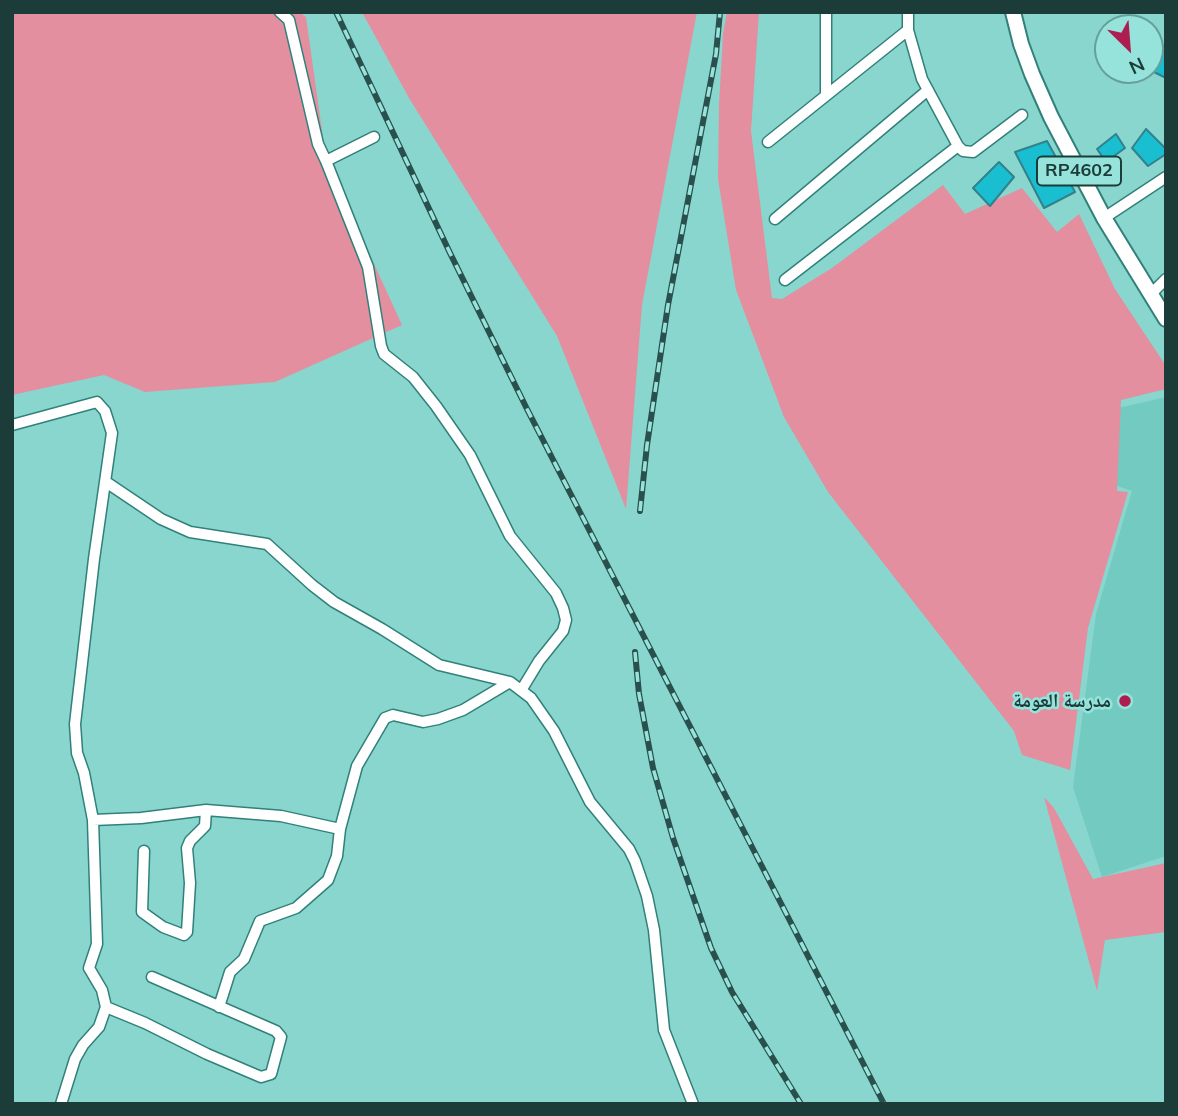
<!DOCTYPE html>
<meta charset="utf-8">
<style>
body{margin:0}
#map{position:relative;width:1178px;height:1116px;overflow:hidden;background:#89d6ce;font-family:Mulish,sans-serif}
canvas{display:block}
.frame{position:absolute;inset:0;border:14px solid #1c3c39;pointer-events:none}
.north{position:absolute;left:1094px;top:14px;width:70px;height:70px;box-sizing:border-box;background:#96e3db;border:2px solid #65a09a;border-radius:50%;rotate:155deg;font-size:19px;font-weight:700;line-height:28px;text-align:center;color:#1c3c39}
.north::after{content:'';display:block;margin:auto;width:24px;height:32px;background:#ae1d4f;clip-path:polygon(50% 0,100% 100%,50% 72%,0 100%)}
</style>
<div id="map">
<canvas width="1178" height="1116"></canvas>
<div class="frame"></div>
<div class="north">N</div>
</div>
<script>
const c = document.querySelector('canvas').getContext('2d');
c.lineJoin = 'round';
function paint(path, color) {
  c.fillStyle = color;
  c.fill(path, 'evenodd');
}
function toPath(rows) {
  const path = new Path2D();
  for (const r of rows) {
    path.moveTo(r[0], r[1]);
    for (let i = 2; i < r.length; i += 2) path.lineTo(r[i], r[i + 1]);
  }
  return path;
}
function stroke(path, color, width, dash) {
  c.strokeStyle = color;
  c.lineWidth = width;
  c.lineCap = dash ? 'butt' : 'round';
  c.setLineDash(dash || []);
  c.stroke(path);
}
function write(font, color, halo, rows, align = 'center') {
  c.font = font + ' Mulish,"Noto Naskh Arabic",sans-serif';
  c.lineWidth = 5;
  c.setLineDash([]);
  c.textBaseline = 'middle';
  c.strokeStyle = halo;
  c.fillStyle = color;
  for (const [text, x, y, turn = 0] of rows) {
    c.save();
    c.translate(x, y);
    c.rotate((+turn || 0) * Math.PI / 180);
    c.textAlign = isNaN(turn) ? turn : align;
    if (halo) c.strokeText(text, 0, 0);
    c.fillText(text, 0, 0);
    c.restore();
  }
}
paint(toPath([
 [1166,397,1166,856,1102,877,1073,787,1096,614,1132,491,1109,483,1114,409]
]), '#73cac1');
paint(toPath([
 [12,12,299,12,306,17,326,159,402,325,275,382,145,392,104,375,12,395],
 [362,12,697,12,642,305,626,509,557,336,409,98],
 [727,12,759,12,751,131,772,298,782,299,832,268,943,185,965,214,1022,188,1057,232,1079,214,1115,289,1166,366,1166,389,1121,400,1117,491,1128,492,1088,628,1070,770,1022,755,1014,731,828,492,784,417,736,290,718,179,719,104,723,34],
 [1044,797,1054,808,1093,879,1166,863,1166,932,1105,940,1097,991]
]), '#e38f9f');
const building = toPath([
 [1166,46,1166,78,1150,70,1150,51,1166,46],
 [1146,129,1166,149,1166,154,1148,166,1132,148,1146,129],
 [1116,134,1125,148,1106,162,1097,149,1116,134],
 [1047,141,1075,192,1044,208,1015,152,1047,141],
 [999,162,1014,177,990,206,973,188,999,162]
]);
paint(building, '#19bfd1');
stroke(building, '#32818b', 2);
const street = toPath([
 [280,12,289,20,318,144,326,161,374,137],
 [826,12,826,95],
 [768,142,908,30],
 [958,146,963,151,973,152,1022,115],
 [326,161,368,267,381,346,384,354,413,377,436,406,470,455,510,536,556,593,563,608,566,620,563,631,539,661,522,689],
 [1104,218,1166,177],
 [775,219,928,90],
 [785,280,958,146,922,79,908,30,908,12],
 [1151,294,1166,279],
 [12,425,97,402,105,411,112,433,94,559,75,724,77,753,84,773,93,820,97,944,89,968,102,990,106,1007,99,1027,83,1045,75,1059,61,1104],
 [106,482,161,519,190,532,267,544,312,585,334,602,382,629,439,665,510,682,531,698,554,731,590,802,629,849,635,861,647,896,654,930,664,1030,693,1104],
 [206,810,281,816,340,829,357,766,385,718,393,715,423,722,438,719,463,710,510,682],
 [93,820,141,818,206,810,205,826,190,841,187,848,190,883,187,932,184,935,163,927,142,912,144,851],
 [106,1007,145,1023,207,1054,261,1077,271,1074,281,1037,276,1031,152,977],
 [219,1007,230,972,244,959,260,921,296,908,328,880,337,856,340,829]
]);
const primary = toPath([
 [1013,12,1021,44,1032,74,1051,117,1104,218,1166,319]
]);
stroke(street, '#31807a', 13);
stroke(primary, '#31807a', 18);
stroke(street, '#fff', 10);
stroke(primary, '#fff', 14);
const rail = toPath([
 [336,12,450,253,527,409,884,1104],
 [640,511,647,445,668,305,716,54,720,12],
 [635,652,639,694,653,768,673,838,711,948,732,992,801,1104]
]);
stroke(rail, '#2a504d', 6);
stroke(rail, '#96e3db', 3.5, [10]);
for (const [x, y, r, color] of [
 [1125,701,7,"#ae1d4f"]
]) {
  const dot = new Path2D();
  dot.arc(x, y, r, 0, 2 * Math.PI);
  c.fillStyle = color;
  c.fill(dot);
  stroke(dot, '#96e3db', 2.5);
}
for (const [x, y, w] of [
 [1079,171,84]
]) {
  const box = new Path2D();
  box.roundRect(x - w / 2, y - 14.5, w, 29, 5);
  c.fillStyle = '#96e3db';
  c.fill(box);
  stroke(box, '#1c3c39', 2);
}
write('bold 18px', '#1c3c39', null, [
 ["RP4602",1079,171]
]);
write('bold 19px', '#1c3c39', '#96e3db', [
 ["مدرسة العومة",1111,701]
], 'right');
</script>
